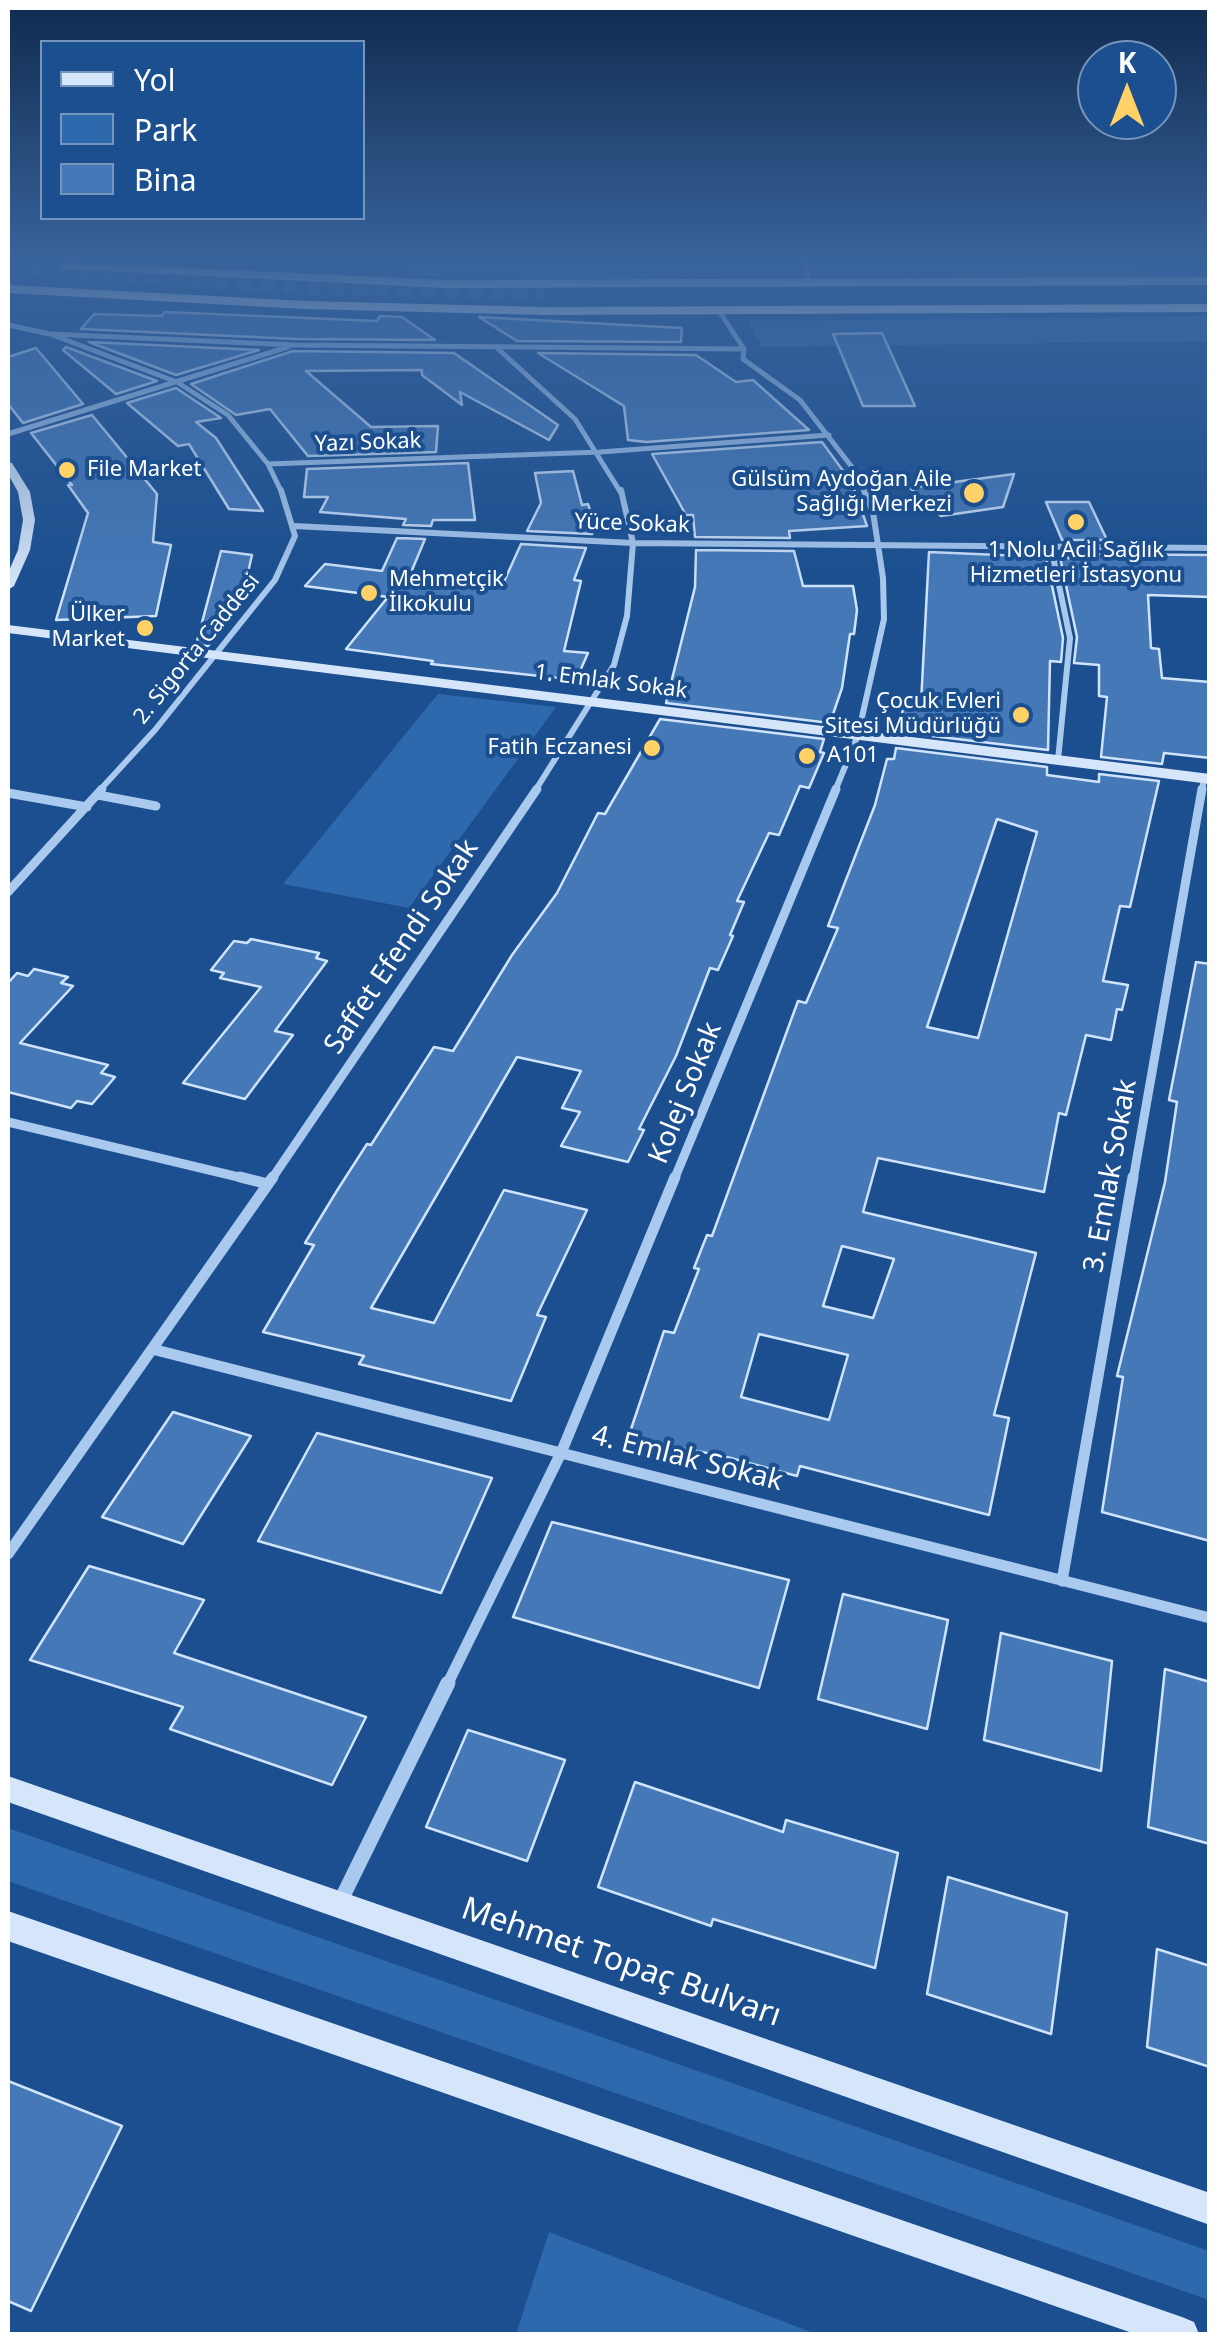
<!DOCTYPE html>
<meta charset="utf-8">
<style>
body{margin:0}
#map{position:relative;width:1217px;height:2342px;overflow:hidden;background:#1b4f8f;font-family:"Noto Sans",sans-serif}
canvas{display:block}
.frame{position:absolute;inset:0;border:10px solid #fff;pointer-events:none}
.legend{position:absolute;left:40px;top:40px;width:325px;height:180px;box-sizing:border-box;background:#1b4f8f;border:2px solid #7695bc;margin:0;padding:12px 18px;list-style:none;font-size:30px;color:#fff}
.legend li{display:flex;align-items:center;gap:20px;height:50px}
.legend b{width:50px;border:2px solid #7695bc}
.north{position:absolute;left:1077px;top:40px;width:100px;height:100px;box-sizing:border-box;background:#1b4f8f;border:2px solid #7695bc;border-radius:50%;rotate:0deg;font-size:28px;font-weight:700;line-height:40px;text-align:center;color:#fff}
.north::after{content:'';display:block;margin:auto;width:35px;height:45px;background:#ffd166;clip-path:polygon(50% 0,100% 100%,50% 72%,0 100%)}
</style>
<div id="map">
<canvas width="1217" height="2342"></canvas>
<div class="frame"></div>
<ul class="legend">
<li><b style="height:12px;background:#d6e6fa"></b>Yol</li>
<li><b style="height:28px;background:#2e69ad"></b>Park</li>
<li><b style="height:28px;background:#4478b7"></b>Bina</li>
</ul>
<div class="north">K</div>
</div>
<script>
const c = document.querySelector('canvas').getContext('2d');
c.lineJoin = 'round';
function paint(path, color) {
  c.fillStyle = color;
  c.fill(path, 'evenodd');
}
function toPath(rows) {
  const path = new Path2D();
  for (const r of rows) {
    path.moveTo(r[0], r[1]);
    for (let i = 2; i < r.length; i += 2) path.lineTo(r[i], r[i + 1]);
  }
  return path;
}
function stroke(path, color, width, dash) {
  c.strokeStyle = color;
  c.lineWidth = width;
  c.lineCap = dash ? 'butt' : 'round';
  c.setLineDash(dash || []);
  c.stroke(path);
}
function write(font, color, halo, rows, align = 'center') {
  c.font = font + ' "Noto Sans",sans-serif';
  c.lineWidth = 8;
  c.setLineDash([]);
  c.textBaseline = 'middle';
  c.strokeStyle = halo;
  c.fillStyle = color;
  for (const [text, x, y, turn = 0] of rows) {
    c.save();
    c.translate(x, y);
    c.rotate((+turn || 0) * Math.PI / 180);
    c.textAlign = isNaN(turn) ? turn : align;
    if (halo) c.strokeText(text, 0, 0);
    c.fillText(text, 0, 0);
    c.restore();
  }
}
paint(toPath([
 [405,262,1135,262,1154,275,623,279,396,275],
 [1209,316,1210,341,762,347,749,321],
 [438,694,556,707,409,908,283,884],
 [8,1828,1209,2251,1209,2300,8,1881],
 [549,2232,816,2334,516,2334]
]), '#2e69ad');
const building = toPath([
 [165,312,377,321,380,316,402,317,435,340,296,339,81,329,94,314,162,316,165,312],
 [479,317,682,328,681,342,517,341,479,317],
 [882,333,915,406,863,406,833,334,882,333],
 [89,342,259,350,176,375,89,342],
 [66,347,157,381,116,394,63,350,66,347],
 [36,348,83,404,23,423,8,404,8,357,36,348],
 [293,351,454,353,558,425,549,440,460,392,462,405,422,375,422,370,306,371,371,427,438,426,436,452,308,456,270,409,236,415,191,384,293,351],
 [538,353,696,355,736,382,753,380,809,430,646,442,628,440,624,406,538,353],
 [176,388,221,418,196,422,216,438,263,511,229,509,189,444,178,446,127,403,176,388],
 [92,415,157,494,153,542,171,545,156,616,56,620,88,513,68,485,72,485,31,433,92,415],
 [822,442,852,483,867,526,789,531,790,538,695,537,693,515,686,515,652,454,822,442],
 [468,463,475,520,433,520,431,526,403,525,406,519,320,512,328,497,304,497,307,469,468,463],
 [573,471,582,505,588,504,595,525,592,534,527,531,541,503,535,473,573,471],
 [1014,474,1003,507,941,516,910,488,1014,474],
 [1046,502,1089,502,1107,540,1062,540,1046,502],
 [397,538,425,539,410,575,502,586,521,544,586,548,574,580,581,581,564,651,588,653,576,680,431,664,433,661,346,649,388,597,305,586,325,564,382,571,397,538],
 [696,550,794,551,803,586,853,586,857,610,854,634,850,634,842,688,830,723,666,703,695,587,696,550],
 [221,551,252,555,240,607,208,646,196,645,221,551],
 [929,552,1046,557,1063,638,1061,662,1050,661,1048,750,899,732,904,701,921,703,929,552],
 [1068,554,1210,555,1210,597,1148,595,1151,648,1159,649,1162,678,1210,682,1210,758,1164,753,1162,764,1101,757,1107,697,1099,696,1099,665,1074,663,1077,637,1060,557,1069,558,1068,554],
 [660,719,824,739,820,752,824,753,809,788,800,786,779,835,769,833,737,901,744,902,730,935,733,936,718,970,710,968,676,1056,639,1129,644,1130,628,1162,561,1146,580,1112,562,1108,581,1071,517,1057,371,1308,434,1323,504,1190,587,1210,537,1315,546,1317,511,1401,359,1364,364,1356,263,1332,314,1245,305,1243,338,1189,367,1144,371,1145,434,1047,453,1051,512,955,557,893,598,813,605,814,660,719],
 [896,748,1047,767,1047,775,1099,782,1099,774,1159,781,1130,907,1120,906,1103,981,1128,985,1122,1010,1117,1009,1111,1040,1086,1035,1066,1115,1059,1113,1044,1192,878,1158,863,1212,1036,1253,994,1415,1009,1418,989,1515,800,1466,797,1476,723,1456,628,1438,664,1331,674,1333,699,1269,694,1268,707,1235,712,1236,798,1001,806,1003,838,928,828,926,875,805,887,759,894,759,896,748],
 [997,819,1037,832,978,1038,927,1027,997,819],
 [842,1246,894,1259,873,1318,823,1306,842,1246],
 [759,1334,848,1355,829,1420,741,1397,759,1334],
 [251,939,319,953,316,958,327,961,275,1031,293,1035,245,1099,183,1083,261,987,220,978,224,973,211,970,234,941,247,943,251,939],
 [1196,962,1210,964,1210,1541,1102,1512,1123,1377,1117,1376,1165,1182,1177,1102,1169,1100,1196,962],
 [34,969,68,977,61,983,73,986,20,1043,108,1065,101,1073,115,1077,92,1104,77,1101,71,1108,8,1092,8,983,17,973,28,976,34,969],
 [173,1412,251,1436,183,1544,102,1517,173,1412],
 [317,1433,492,1478,441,1593,258,1541,317,1433],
 [552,1522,789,1580,759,1688,513,1617,552,1522],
 [89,1566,204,1600,174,1653,366,1717,332,1785,170,1729,183,1707,30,1660,89,1566],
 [843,1594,948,1620,927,1729,818,1699,843,1594],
 [1001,1633,1112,1661,1101,1771,984,1740,1001,1633],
 [1165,1669,1210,1682,1210,1844,1148,1827,1165,1669],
 [468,1730,565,1760,527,1861,426,1827,468,1730],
 [635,1782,783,1832,786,1820,898,1853,875,1968,713,1919,711,1926,598,1887,635,1782],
 [948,1877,1067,1913,1051,2034,927,1994,948,1877],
 [1157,1949,1210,1966,1210,2067,1147,2047,1157,1949],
 [8,2081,122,2126,31,2311,8,2301,8,2081]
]);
paint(building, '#4478b7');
stroke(building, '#cfe3fa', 2.5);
stroke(toPath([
 [8,267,298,287,544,293]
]), '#3d69a0', 15, [15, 8]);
stroke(toPath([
 [803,262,810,283],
 [719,311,744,349,743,359,800,400,855,471,865,493],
 [8,325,50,334,296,345,744,349],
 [50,334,177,382,228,415,268,464,282,493],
 [496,347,575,419,621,493],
 [8,434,288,347],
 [268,464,600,452,829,435]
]), '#a9c9ee', 5);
stroke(toPath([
 [294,526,633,543,1210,548],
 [1051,547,1070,638,1058,760],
 [99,791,155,730,275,580,295,536,281,490],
 [535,791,614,665,627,616,633,543,621,490],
 [835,791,858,735,884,619,883,578,873,512,864,490],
 [1202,791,1204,778]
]), '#a9c9ee', 6);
stroke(toPath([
 [8,793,87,807],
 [98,795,156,806],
 [8,892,102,789],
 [8,1122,251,1180],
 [271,1180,537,789],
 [674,1180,836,789],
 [1133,1180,1202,789]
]), '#a9c9ee', 9);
stroke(toPath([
 [240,1177,268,1184],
 [152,1349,1210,1618],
 [8,1554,273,1177],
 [1062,1581,1133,1177],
 [447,1685,561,1453,675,1177]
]), '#a9c9ee', 11);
stroke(toPath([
 [340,1902,448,1683]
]), '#a9c9ee', 15);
paint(toPath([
 [8,462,12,463,30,492,35,520,30,550,14,586,8,590,8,573,18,550,23,520,18,492,8,474,8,462],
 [8,625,1210,774,1210,784,8,633,8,625],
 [8,1776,1210,2193,1210,2225,8,1802,8,1776],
 [8,1911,1182,2317,1194,2322,1199,2334,1135,2334,8,1941,8,1911]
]), '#d6e6fa');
paint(toPath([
 [59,262,445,280,1210,277,1210,285,445,288,64,269,59,268,59,262],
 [8,285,306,301,545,307,1210,304,1210,312,545,315,306,309,8,293,8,285]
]), '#fff');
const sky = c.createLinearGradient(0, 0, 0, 590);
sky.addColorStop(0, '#0f2b4f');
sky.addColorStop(0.44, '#39639b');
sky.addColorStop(1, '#39639b00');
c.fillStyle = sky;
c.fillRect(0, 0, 1217, 590);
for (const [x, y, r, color] of [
 [67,470,10,"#ffd166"],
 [974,493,12,"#ffd166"],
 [1076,522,10,"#ffd166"],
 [369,593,10,"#ffd166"],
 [145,628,10,"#ffd166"],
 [1021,715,10,"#ffd166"],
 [652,748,10,"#ffd166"],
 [807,756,10,"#ffd166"]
]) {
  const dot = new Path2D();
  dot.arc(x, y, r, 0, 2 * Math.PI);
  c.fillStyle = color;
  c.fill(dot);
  stroke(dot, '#1b4f8f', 4);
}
write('22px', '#fff', '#1b4f8f', [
 ["Yazı Sokak",368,443,-2],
 ["Yüce Sokak",632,524,2],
 ["2. Sigorta Caddesi",197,649,-51],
 ["1. Emlak Sokak",611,682,7]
]);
write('22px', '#fff', '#1b4f8f', [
 ["File Market",87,470,"left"],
 ["Gülsüm Aydoğan Aile",952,480],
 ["Sağlığı Merkezi",952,505],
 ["1 Nolu Acil Sağlık",1076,551,"center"],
 ["Hizmetleri İstasyonu",1076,576,"center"],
 ["Mehmetçik",389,580,"left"],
 ["İlkokulu",389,605,"left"],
 ["Ülker",125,615],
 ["Market",125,640],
 ["Çocuk Evleri",1001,702],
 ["Sitesi Müdürlüğü",1001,727],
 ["Fatih Eczanesi",632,748],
 ["A101",827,756,"left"]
], 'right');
write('28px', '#fff', '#1b4f8f', [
 ["Saffet Efendi Sokak",402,947,-56],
 ["Kolej Sokak",686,1093,-68],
 ["3. Emlak Sokak",1111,1176,-80],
 ["4. Emlak Sokak",687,1459,14]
]);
write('32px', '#fff', '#1b4f8f', [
 ["Mehmet Topaç Bulvarı",621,1963,19]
]);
</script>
